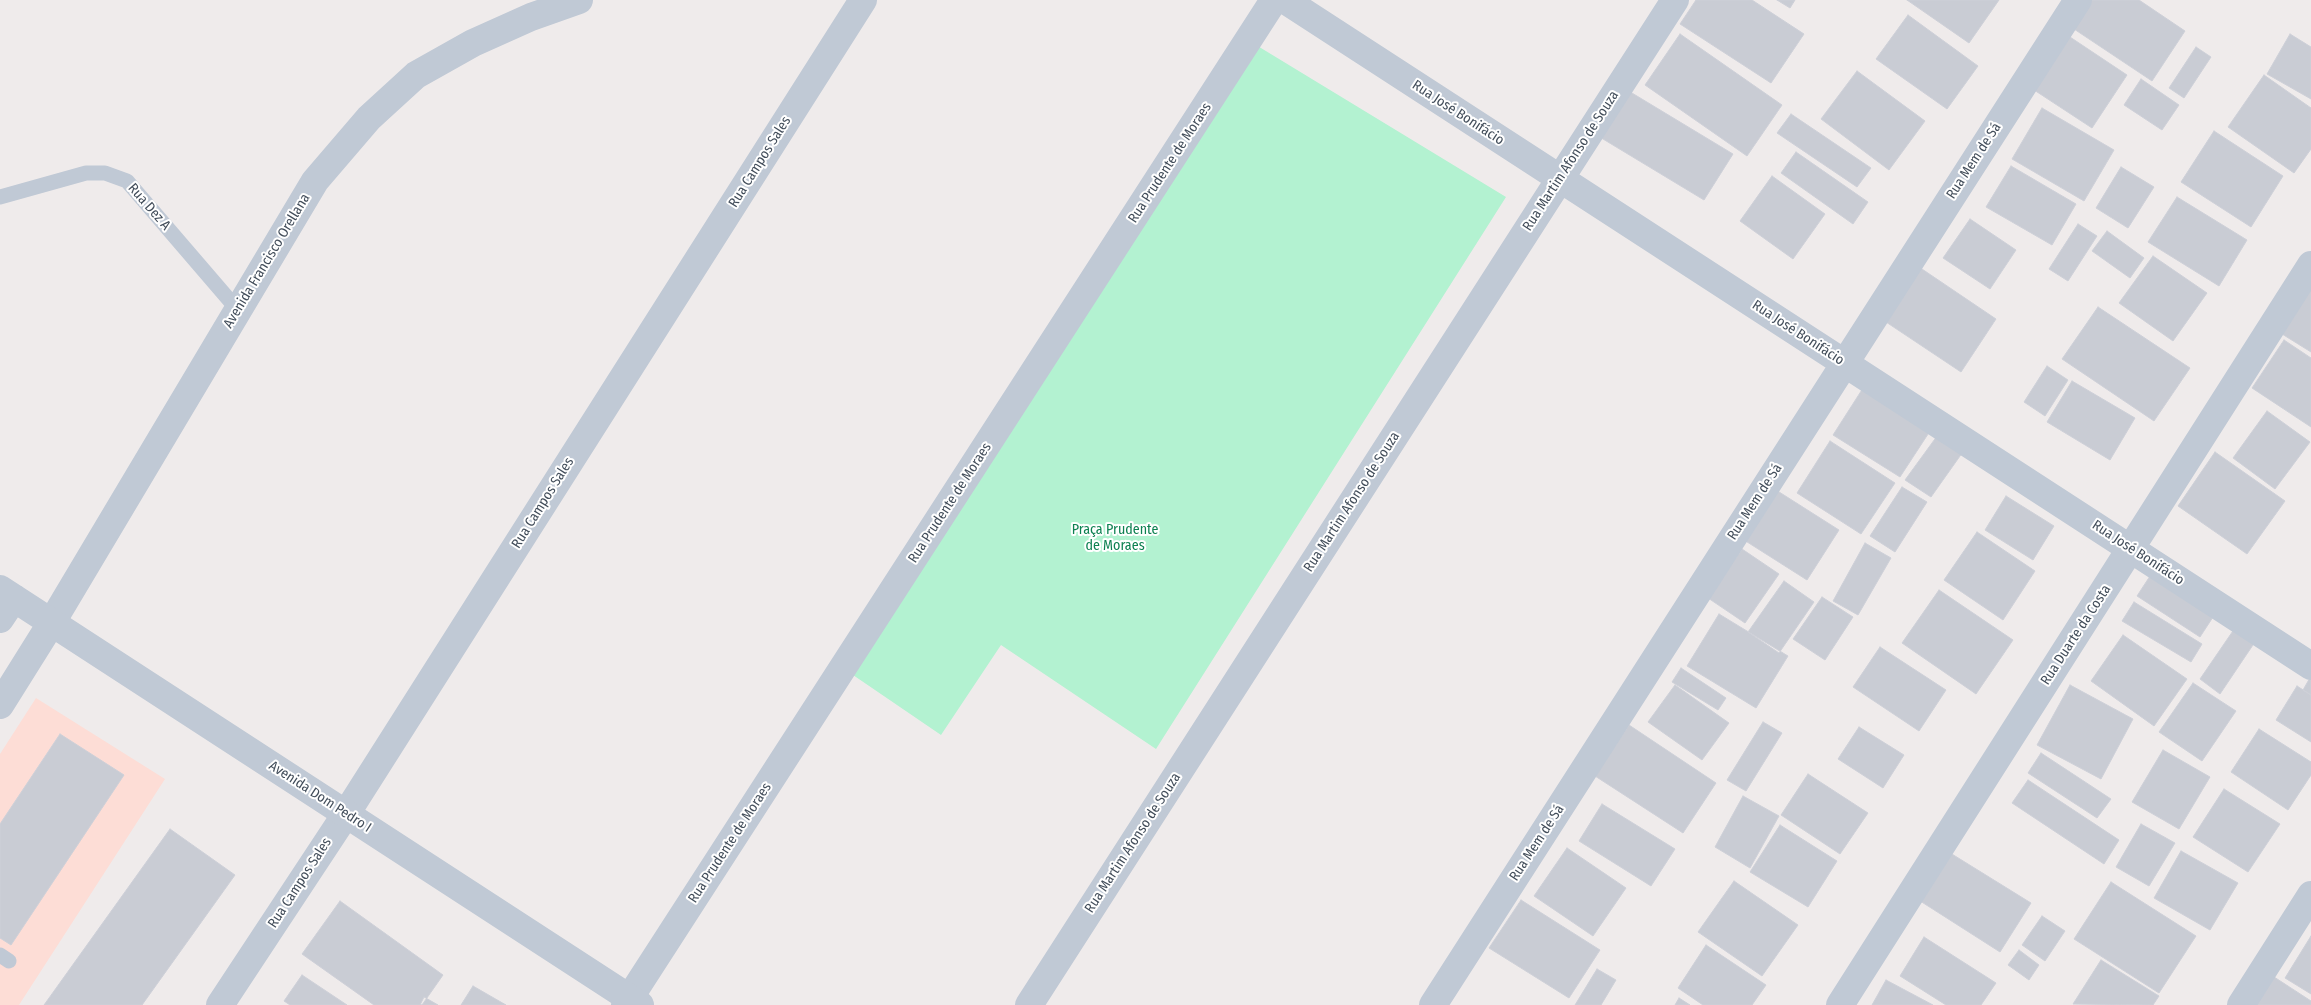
<!DOCTYPE html>
<html>
<head>
<meta charset="utf-8">
<style>
  body { margin:0 }
  canvas { display:block; background:#efebeb }
</style>
</head>
<body>
<canvas width="2311" height="1005"></canvas>
<script>
const ctx = document.querySelector('canvas').getContext('2d');
ctx.lineJoin = 'round';
function paint(path, color) {
  ctx.fillStyle = color;
  ctx.fill(path, 'evenodd');
}
function toPath(rows) {
  const path = new Path2D();
  for (const r of rows) {
    path.moveTo(r[0], r[1]);
    for (let i = 2; i < r.length; i += 2) path.lineTo(r[i], r[i + 1]);
  }
  return path;
}
function trace(path, color, width, dash) {
  ctx.strokeStyle = color;
  ctx.lineWidth = width;
  ctx.lineCap = dash ? 'butt' : 'round';
  ctx.setLineDash(dash || []);
  ctx.stroke(path);
}
function drawText(font, color, halo, rows, align = 'center') {
  ctx.font = font + ' "Fira Sans Condensed",sans-serif';
  ctx.lineWidth = 4;
  ctx.setLineDash([]);
  ctx.textBaseline = 'middle';
  ctx.strokeStyle = halo;
  ctx.fillStyle = color;
  for (const [text, x, y, turn = 0] of rows) {
    ctx.save();
    ctx.translate(x, y);
    ctx.rotate((+turn || 0) * Math.PI / 180);
    ctx.textAlign = isNaN(turn) ? turn : align;
    if (halo) ctx.strokeText(text, 0, 0);
    ctx.fillText(text, 0, 0);
    ctx.restore();
  }
}
paint(toPath([
  [36,698,165,779,19,1005,0,1005,0,754]
]), '#fdddd6');
paint(toPath([
  [1256,45,1506,197,1156,749,1001,645,941,735,853,675]
]), '#b3f2d1');
const building = toPath([
  [1696,0,1752,0,1804,34,1771,83,1680,24,1696,0],
  [1777,0,1795,0,1790,8,1777,0],
  [1907,0,1999,0,1969,43,1907,0],
  [2089,0,2139,0,2185,31,2152,81,2071,27,2089,0],
  [1908,15,1978,66,1947,109,1876,59,1908,15],
  [1680,34,1782,105,1747,156,1645,85,1680,34],
  [2290,34,2311,47,2311,99,2267,74,2290,34],
  [2067,35,2127,75,2092,128,2031,88,2067,35],
  [2196,47,2211,57,2184,98,2169,88,2196,47],
  [1857,71,1925,121,1889,170,1821,119,1857,71],
  [2264,75,2311,108,2311,149,2294,173,2228,127,2264,75],
  [2141,79,2179,105,2162,130,2124,105,2141,79],
  [1627,90,1733,154,1704,200,1598,136,1627,90],
  [2042,108,2114,150,2084,201,2012,159,2042,108],
  [1791,114,1871,168,1857,187,1777,133,1791,114],
  [2214,131,2283,176,2251,227,2181,182,2214,131],
  [1796,152,1868,202,1853,224,1781,173,1796,152],
  [2011,166,2076,204,2052,245,1986,207,2011,166],
  [2121,167,2154,187,2128,228,2096,208,2121,167],
  [1772,176,1825,214,1793,259,1740,221,1772,176],
  [2177,197,2247,240,2219,286,2148,242,2177,197],
  [1970,219,2016,250,1990,289,1943,258,1970,219],
  [2078,224,2097,236,2068,281,2049,269,2078,224],
  [2107,231,2144,258,2130,278,2092,251,2107,231],
  [2153,256,2207,293,2173,341,2119,303,2153,256],
  [1919,267,1996,319,1961,372,1883,320,1919,267],
  [2311,289,2311,352,2282,334,2311,289],
  [2098,307,2190,368,2154,421,2062,359,2098,307],
  [2284,340,2311,358,2311,427,2252,388,2284,340],
  [2047,366,2068,380,2045,416,2024,402,2047,366],
  [2072,381,2135,418,2110,460,2047,422,2072,381],
  [1865,385,1932,428,1900,477,1833,435,1865,385],
  [2267,411,2310,442,2275,489,2233,458,2267,411],
  [1940,432,1965,449,1931,497,1905,480,1940,432],
  [1830,441,1895,483,1861,534,1797,493,1830,441],
  [2215,452,2285,501,2247,554,2178,506,2215,452],
  [1902,487,1927,502,1895,552,1870,536,1902,487],
  [1776,490,1839,530,1807,580,1744,540,1776,490],
  [2006,496,2054,526,2033,560,1985,530,2006,496],
  [1977,532,2035,571,2003,620,1944,580,1977,532],
  [1865,543,1891,558,1858,615,1833,601,1865,543],
  [1742,549,1779,574,1745,623,1708,598,1742,549],
  [2152,573,2215,614,2200,637,2137,596,2152,573],
  [1784,581,1814,602,1779,653,1748,632,1784,581],
  [1939,590,2013,640,1976,694,1902,643,1939,590],
  [1822,597,1853,617,1825,660,1793,639,1822,597],
  [2134,602,2202,644,2191,662,2122,621,2134,602],
  [1719,614,1788,656,1756,708,1687,666,1719,614],
  [2237,625,2257,639,2220,694,2200,679,2237,625],
  [2123,635,2187,679,2154,726,2091,681,2123,635],
  [1880,647,1946,690,1919,731,1853,687,1880,647],
  [1681,668,1726,698,1718,710,1672,682,1681,668],
  [2311,676,2311,695,2303,690,2311,676],
  [2193,683,2236,711,2202,761,2159,732,2193,683],
  [1675,685,1729,723,1702,760,1648,722,1675,685],
  [2070,685,2133,719,2101,779,2037,745,2070,685],
  [2297,686,2311,695,2311,742,2276,720,2297,686],
  [1763,722,1782,733,1746,791,1727,780,1763,722],
  [1629,725,1716,783,1683,833,1595,776,1629,725],
  [1859,727,1904,755,1883,788,1838,759,1859,727],
  [2259,729,2311,762,2311,775,2288,810,2231,772,2259,729],
  [60,734,124,775,11,945,0,938,0,824,60,734],
  [2163,750,2210,777,2179,829,2132,802,2163,750],
  [2041,753,2111,799,2097,818,2028,773,2041,753],
  [1808,774,1868,813,1840,854,1781,815,1808,774],
  [2028,780,2119,840,2104,864,2012,803,2028,780],
  [2224,789,2280,824,2248,872,2193,837,2224,789],
  [1743,796,1779,816,1750,868,1715,847,1743,796],
  [1602,804,1675,849,1651,886,1579,841,1602,804],
  [2141,824,2175,843,2149,886,2116,867,2141,824],
  [1780,825,1837,861,1808,907,1750,872,1780,825],
  [170,829,235,875,142,1005,44,1005,170,829],
  [1567,848,1626,888,1593,936,1534,896,1567,848],
  [1947,851,2031,903,2000,952,1917,899,1947,851],
  [2181,851,2238,883,2210,930,2154,898,2181,851],
  [1734,881,1798,925,1762,976,1698,932,1734,881],
  [2111,882,2196,936,2159,993,2074,939,2111,882],
  [1521,900,1600,950,1569,998,1489,948,1521,900],
  [340,901,443,975,422,1005,374,1005,302,954,340,901],
  [2042,916,2065,931,2045,961,2022,945,2042,916],
  [2311,936,2311,994,2285,978,2311,936],
  [1924,937,1996,983,1981,1005,1946,1005,1900,976,1924,937],
  [1706,945,1766,985,1752,1005,1703,1005,1678,988,1706,945],
  [2019,950,2039,965,2029,980,2008,965,2019,950],
  [2101,960,2159,996,2153,1005,2073,1004,2101,960],
  [1597,969,1616,980,1601,1005,1575,1005,1597,969],
  [2268,973,2311,1001,2311,1005,2247,1005,2268,973],
  [302,975,347,1005,290,1005,284,1001,302,975],
  [1886,980,1933,1005,1872,1005,1886,980],
  [473,986,506,1005,461,1005,473,986],
  [424,997,438,1005,420,1005,424,997],
  [1679,998,1690,1005,1675,1005,1679,998]
]);
paint(building, '#c9ccd4');
trace(building, '#ced0d8', 1);
trace(toPath([
  [0,197,86,173,105,173,127,181,237,309],
  [0,955,9,961]
]), '#c0c9d5', 15);
trace(toPath([
  [1285,0,2311,666],
  [52,622,315,181,369,118,416,75,473,43,531,17,579,0],
  [220,1005,346,814,863,0],
  [625,1005,1274,0],
  [1029,1005,1675,0],
  [1433,1005,2078,0],
  [1840,1005,2311,265],
  [2241,1005,2311,895]
]), '#c0c9d5', 28);
trace(toPath([
  [0,589,640,1005],
  [0,619,14,598],
  [0,705,52,622]
]), '#c0c9d5', 28);
drawText('14px', '#424d5a', '#fff', [
  ["Rua José Bonifácio",1458,113,33],
  ["Rua Martim Afonso de Souza",1571,161,-57],
  ["Rua Mem de Sá",1974,161,-57],
  ["Rua Campos Sales",760,162,-58],
  ["Rua Prudente de Moraes",1170,163,-57],
  ["Rua Dez A",149,207,49],
  ["Avenida Francisco Orellana",267,261,-59],
  ["Rua José Bonifácio",1798,333,33],
  ["Rua Martim Afonso de Souza",1352,502,-57],
  ["Rua Mem de Sá",1755,502,-57],
  ["Rua Campos Sales",543,503,-58],
  ["Rua Prudente de Moraes",950,503,-57],
  ["Rua José Bonifácio",2138,553,33],
  ["Rua Duarte da Costa",2076,635,-57],
  ["Avenida Dom Pedro I",320,797,33],
  ["Rua Prudente de Moraes",730,843,-57],
  ["Rua Martim Afonso de Souza",1133,843,-57],
  ["Rua Mem de Sá",1537,843,-57],
  ["Rua Campos Sales",300,883,-57]
]);
drawText('14px', '#0d8151', '#fff', [
  ["Praça Prudente",1115,530],
  ["de Moraes",1115,546]
]);
</script>
</body>
</html>
